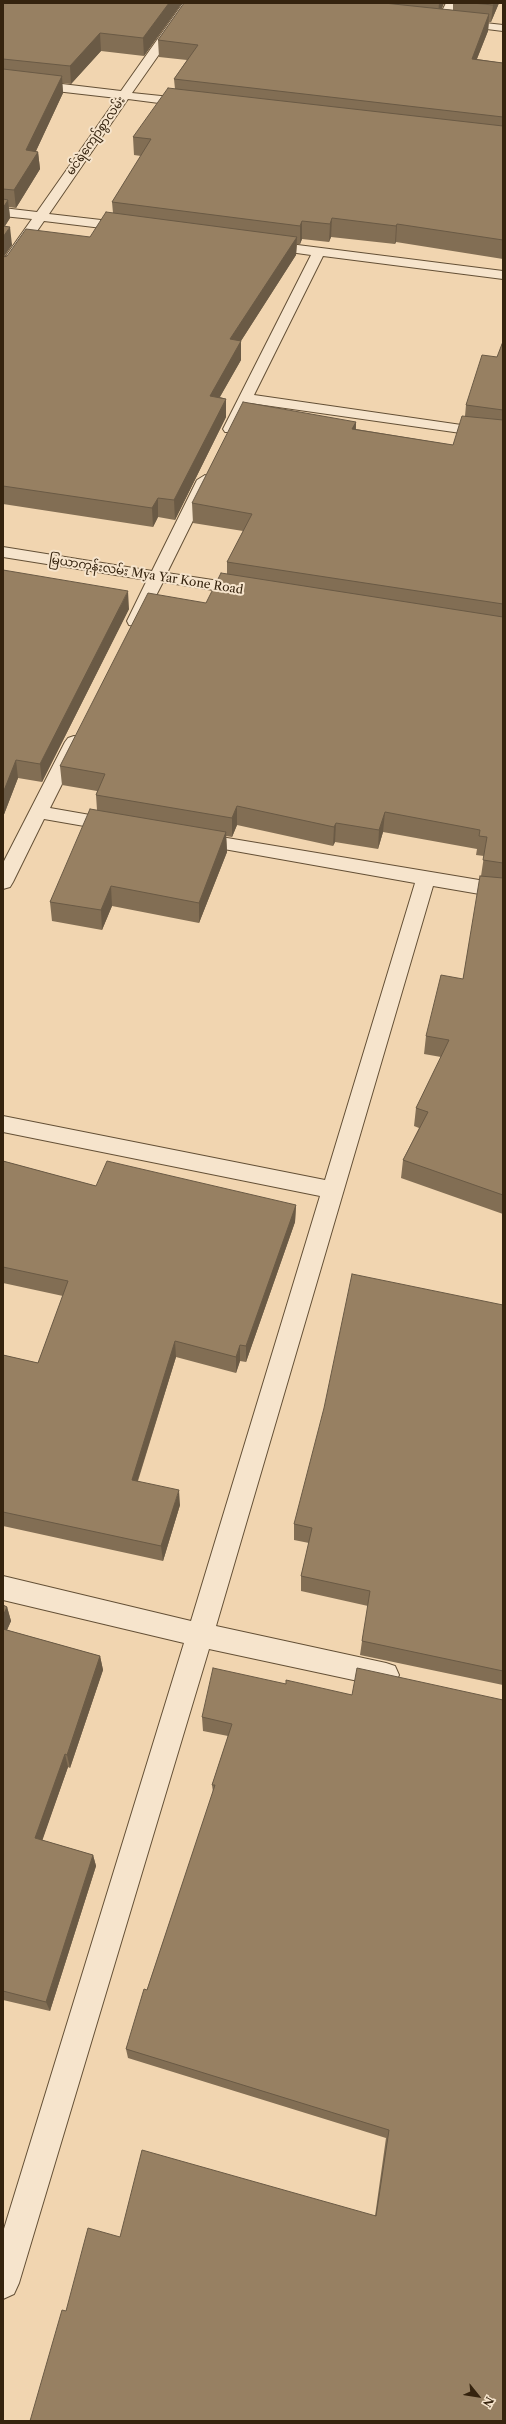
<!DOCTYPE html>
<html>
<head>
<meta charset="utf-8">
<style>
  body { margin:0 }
  #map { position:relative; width:506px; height:2424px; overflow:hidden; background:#f1d5b0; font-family:"Libre Caslon Text",serif }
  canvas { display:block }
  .frame { position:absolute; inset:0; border:4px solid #35230e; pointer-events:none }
  .north { position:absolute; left:458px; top:2376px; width:40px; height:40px; -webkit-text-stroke:3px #f6e4cc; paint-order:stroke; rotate:120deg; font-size:11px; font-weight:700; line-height:16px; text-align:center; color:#35230e }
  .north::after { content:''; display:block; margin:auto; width:14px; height:18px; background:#35230e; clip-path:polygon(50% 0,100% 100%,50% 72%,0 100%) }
</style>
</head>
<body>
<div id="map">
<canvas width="506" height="2424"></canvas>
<div class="frame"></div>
<div class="north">N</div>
</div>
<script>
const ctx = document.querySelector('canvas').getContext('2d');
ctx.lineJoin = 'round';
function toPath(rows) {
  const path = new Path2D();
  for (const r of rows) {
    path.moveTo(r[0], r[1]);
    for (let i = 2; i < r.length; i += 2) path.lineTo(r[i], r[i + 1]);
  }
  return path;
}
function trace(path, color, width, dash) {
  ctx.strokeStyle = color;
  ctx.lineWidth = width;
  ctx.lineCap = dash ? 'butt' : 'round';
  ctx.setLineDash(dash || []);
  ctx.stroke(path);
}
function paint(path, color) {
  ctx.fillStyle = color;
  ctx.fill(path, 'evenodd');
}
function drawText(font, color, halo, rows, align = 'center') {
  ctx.font = font + ' "Libre Caslon Text","Noto Sans Myanmar",serif';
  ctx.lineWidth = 4;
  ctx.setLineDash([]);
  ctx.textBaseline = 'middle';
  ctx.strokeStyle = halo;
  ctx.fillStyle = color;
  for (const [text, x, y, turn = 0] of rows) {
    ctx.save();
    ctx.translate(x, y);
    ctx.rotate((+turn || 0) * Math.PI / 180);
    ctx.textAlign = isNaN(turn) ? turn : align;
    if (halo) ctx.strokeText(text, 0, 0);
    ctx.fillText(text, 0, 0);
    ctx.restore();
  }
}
const minor = toPath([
  [183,3,195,3,132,93,190,99,196,103,190,107,128,99,49,214,127,223,134,227,127,231,44,221,8,273,3,274,3,260,32,219,3,216,3,208,37,212,117,98,3,85,3,77,121,91,183,3],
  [446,3,458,3,447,23,439,23,437,21,446,3],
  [458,20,503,25,503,31,454,25,454,21,458,20],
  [266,241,503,271,503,279,323,256,254,395,503,431,503,439,250,403,235,432,225,432,223,429,311,255,261,248,259,245,266,241],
  [205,475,213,480,167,573,245,585,251,587,253,590,251,593,245,595,163,582,143,621,141,625,135,626,129,625,127,621,147,580,3,557,3,547,152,571,197,480,205,475],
  [74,736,80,738,83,742,50,808,113,819,120,821,122,825,120,829,113,831,44,819,13,882,10,887,3,889,3,863,65,742,68,738,74,736],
  [197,833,503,884,503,898,433,886,216,1626,386,1663,395,1666,399,1675,395,1684,386,1687,209,1649,19,2283,14,2294,3,2299,3,2232,184,1643,3,1600,3,1576,191,1621,320,1196,3,1132,3,1116,325,1180,415,883,190,843,188,839,190,835,197,833]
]);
trace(minor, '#645036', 2);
paint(minor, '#f6e4cc');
paint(toPath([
  [3,3,182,3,144,56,101,51,71,84,62,83,63,93,36,151,38,152,40,169,16,208,9,207,10,218,5,226,12,245,4,256,90,237,113,213,112,202,141,156,134,155,133,137,175,89,174,79,187,60,159,57,158,40,184,3,444,3,442,9,453,10,453,3,499,3,491,22,489,22,488,31,477,59,503,63,503,259,396,242,395,244,331,237,329,242,302,239,300,244,297,244,296,255,241,341,241,360,220,397,226,399,226,417,175,520,158,517,153,527,3,504],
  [503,344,503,1214,401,1178,403,1160,419,1128,414,1126,416,1108,441,1057,424,1054,426,1036,463,979,481,876,484,856,476,855,477,849,383,832,378,849,335,842,333,846,237,825,232,837,226,836,227,852,199,923,112,906,102,930,52,921,50,902,97,810,96,795,97,791,62,785,60,766,206,603,227,574,227,562,243,531,193,523,192,503,356,422,356,429,453,445,465,416,466,405,497,357],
  [3,570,129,609,42,782,18,778,3,817],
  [3,1161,96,1186,296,1205,295,1222,246,1362,240,1361,236,1373,176,1357,138,1481,180,1505,163,1561,3,1526,3,1355,38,1363,63,1296,3,1283],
  [503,1305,503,1685,360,1655,362,1641,368,1606,301,1591,301,1576,309,1543,294,1540,294,1524],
  [3,1605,7,1607,11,1621,7,1630,100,1656,103,1670,70,1768,68,1767,42,1840,93,1855,96,1866,50,2011,3,2000],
  [286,1684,352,1695,503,2421,66,2311,120,2237,375,2216,386,2138,128,2058,126,2049,147,1990,213,1792,212,1785,228,1736,203,1731,202,1717]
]), '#826e54');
paint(toPath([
  [169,3,182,3,144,56,143,38],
  [439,3,444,3,438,16],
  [494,3,499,3,491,22,493,5],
  [489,14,488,31,470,76,472,59],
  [100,33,101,51,71,84,70,66],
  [62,76,63,93,28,168,38,152,40,169,16,208,14,190,26,150],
  [8,200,10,218,3,229,3,208],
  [332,218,331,237,329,242,330,224],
  [302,221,302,239,300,244,300,226],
  [397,224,396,242,395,244,396,226],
  [10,227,12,245,3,258,3,237],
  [297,237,296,255,230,358,230,339],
  [241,341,241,360,210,414,210,396],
  [226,399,226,417,175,520,174,500],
  [356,422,355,441,352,429],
  [158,498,158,517,153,527,152,508],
  [128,591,129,609,42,782,40,764],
  [16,760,18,778,3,817,3,793],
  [237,806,237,825,232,837,232,818],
  [385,812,383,832,378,849,379,830],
  [336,823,335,842,333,846,334,827],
  [226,832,227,852,199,923,199,903],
  [111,886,112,906,102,930,101,910],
  [296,1205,295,1222,246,1362,246,1346],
  [175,1341,176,1357,133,1495,132,1480],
  [240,1345,240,1361,236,1373,236,1357],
  [179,1490,180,1505,163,1561,161,1546],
  [7,1607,11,1621,3,1639,3,1616],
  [100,1656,103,1670,70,1768,67,1755],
  [65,1754,68,1767,39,1850,35,1838],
  [93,1855,96,1866,50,2011,46,2002]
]), '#6a5a45');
const building = toPath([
  [3,3,169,3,143,38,100,33,70,66,3,59,3,3],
  [184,3,384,3,489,14,472,59,503,63,503,117,174,79,198,45,158,40,184,3],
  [472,3,494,3,493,5,472,3],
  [3,69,62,76,26,150,38,152,14,190,3,189,3,69],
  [168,88,503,126,503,240,397,224,396,226,332,218,330,224,302,221,300,226,112,202,151,139,133,137,168,88],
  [3,199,8,200,3,208,3,199],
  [106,212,297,237,230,339,241,341,210,396,226,399,174,500,158,498,152,508,3,486,3,257,7,256,26,229,90,237,106,212],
  [3,226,10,227,3,237,3,226],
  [502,344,503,344,503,410,466,405,482,355,497,357,502,344],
  [243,402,356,422,352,429,453,445,462,416,503,420,503,604,227,562,252,514,192,503,243,402],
  [3,570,128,591,40,764,16,760,3,793,3,570],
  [221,573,503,617,503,863,483,860,487,837,479,836,480,830,385,812,379,830,336,823,334,827,237,806,232,818,96,795,105,774,60,766,148,593,206,603,221,573],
  [90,809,226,832,199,903,111,886,101,910,50,902,90,809],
  [480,876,503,878,503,1195,403,1160,428,1112,416,1108,449,1040,426,1036,441,975,463,979,480,876],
  [3,1161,96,1186,107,1161,296,1205,246,1346,240,1345,236,1357,175,1341,132,1480,179,1490,161,1546,3,1512,3,1355,38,1363,68,1281,3,1267,3,1161],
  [352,1274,503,1305,503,1671,362,1641,370,1591,301,1576,312,1528,294,1524,324,1408,352,1274],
  [3,1605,7,1607,3,1616,3,1605],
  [3,1629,100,1656,67,1755,65,1754,35,1838,93,1855,46,2002,3,1991,3,1629],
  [213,1668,286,1684,286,1680,352,1695,357,1668,503,1700,503,2421,30,2421,62,2310,66,2311,88,2228,120,2237,142,2150,376,2216,389,2130,126,2049,144,1989,147,1990,215,1785,212,1785,232,1724,202,1717,213,1668]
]);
paint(building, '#978062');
trace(building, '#6a5a45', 1);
drawText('12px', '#35230e', '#f6e4cc', [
  ["မင်ရဲကျော်စွာလမ်း",96,136,-55],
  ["မြယာကုန်းလမ်း Mya Yar Kone Road",146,575,9]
]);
</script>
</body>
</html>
